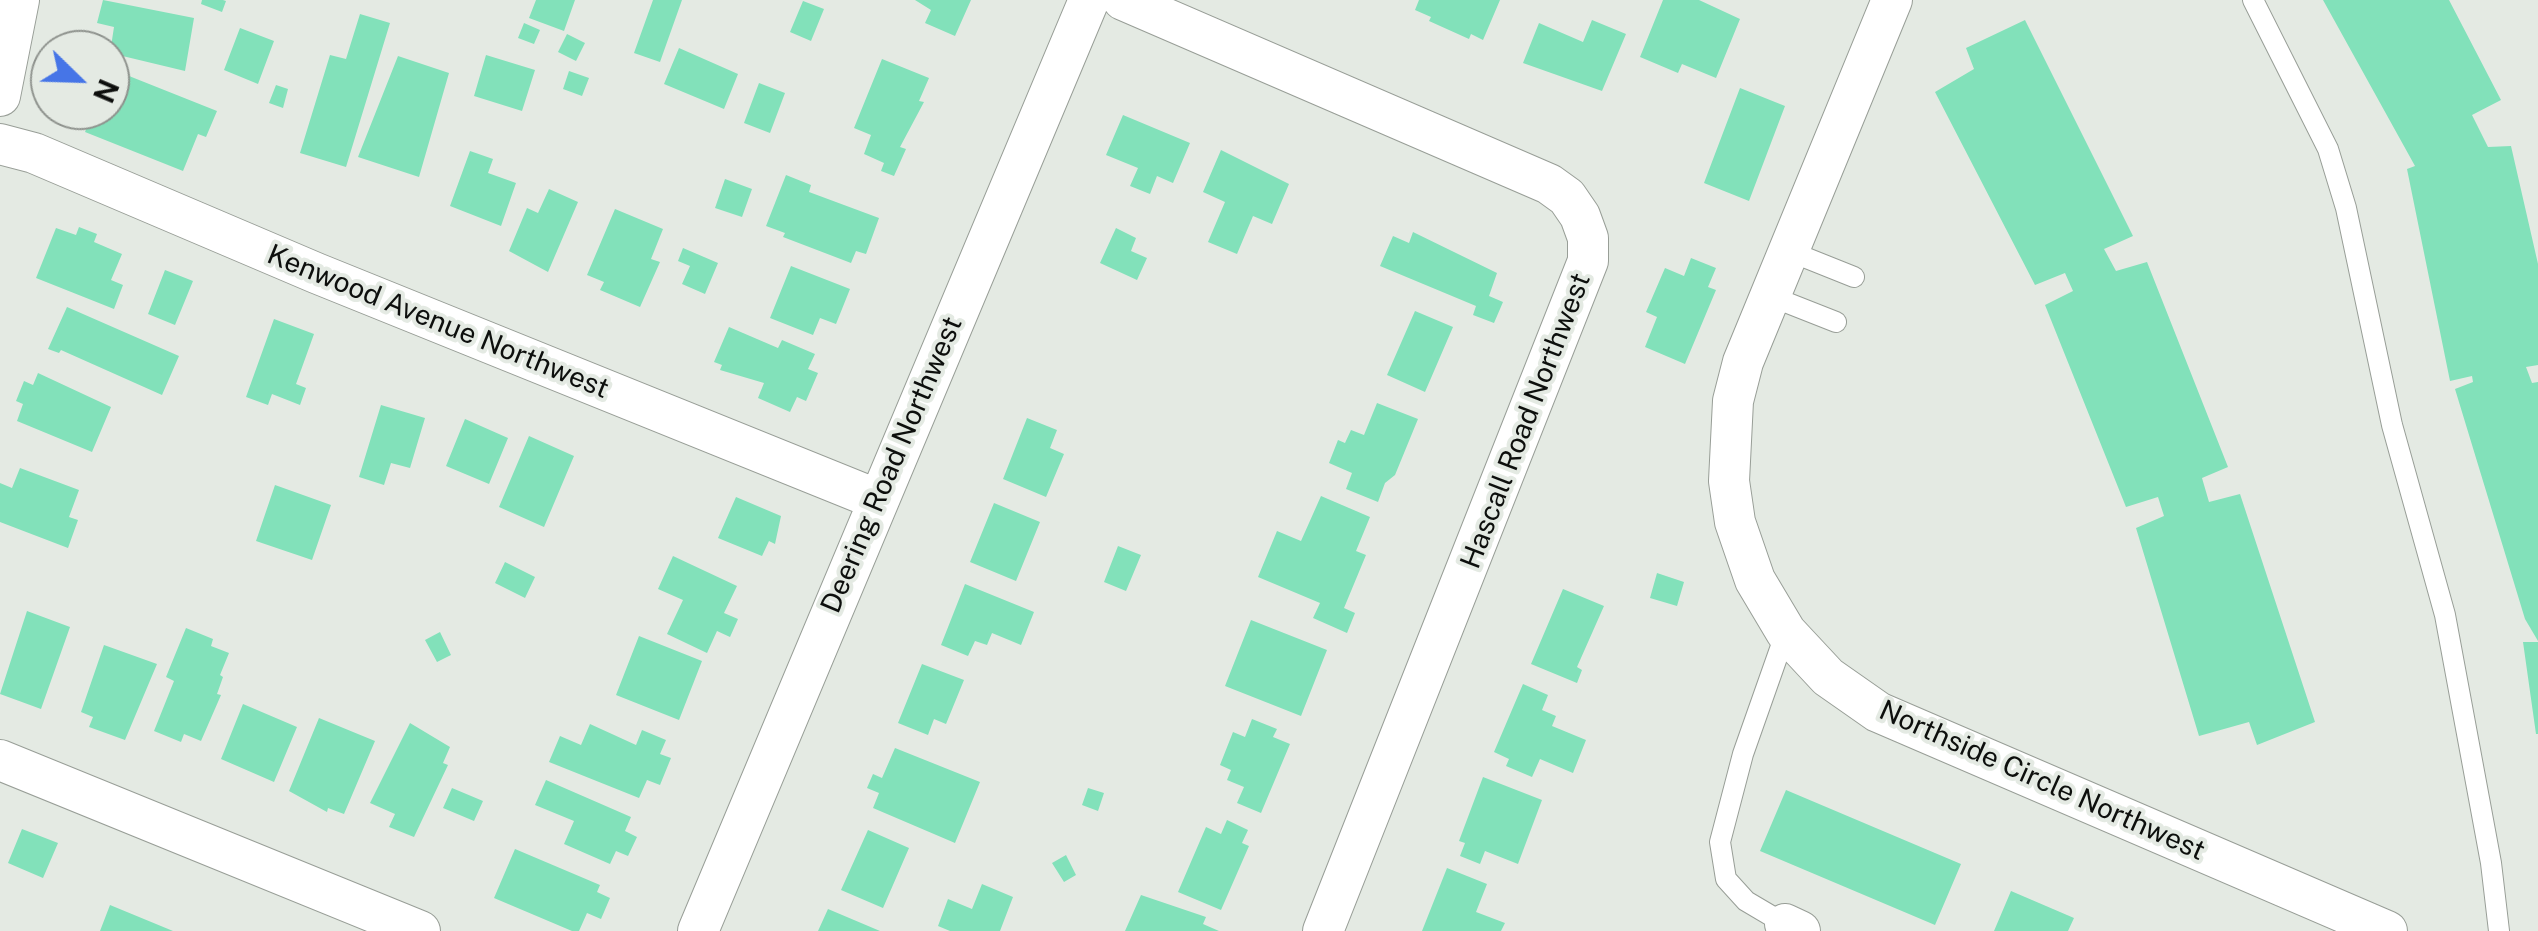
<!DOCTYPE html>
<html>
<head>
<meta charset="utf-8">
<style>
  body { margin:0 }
  #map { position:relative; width:2538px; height:931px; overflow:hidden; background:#e4eae3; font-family:"Public Sans",sans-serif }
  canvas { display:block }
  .north { position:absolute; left:30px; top:30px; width:100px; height:100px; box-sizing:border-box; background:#e4eae3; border:2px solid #8e928d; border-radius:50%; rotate:113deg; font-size:28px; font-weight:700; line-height:40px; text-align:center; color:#0d0f0d }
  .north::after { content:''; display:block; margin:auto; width:35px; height:45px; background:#4675e7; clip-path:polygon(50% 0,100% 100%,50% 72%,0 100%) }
</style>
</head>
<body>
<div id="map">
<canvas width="2538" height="931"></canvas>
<div class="north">N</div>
</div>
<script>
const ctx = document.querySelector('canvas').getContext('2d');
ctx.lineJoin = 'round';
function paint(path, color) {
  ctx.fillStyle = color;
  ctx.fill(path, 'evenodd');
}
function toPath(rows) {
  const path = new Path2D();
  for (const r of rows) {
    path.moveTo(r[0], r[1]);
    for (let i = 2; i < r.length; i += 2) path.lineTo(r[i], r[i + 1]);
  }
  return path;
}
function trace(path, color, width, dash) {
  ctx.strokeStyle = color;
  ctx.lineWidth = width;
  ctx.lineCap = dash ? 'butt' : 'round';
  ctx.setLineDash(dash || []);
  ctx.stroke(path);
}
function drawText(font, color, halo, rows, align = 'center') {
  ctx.font = font + ' "Public Sans",sans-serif';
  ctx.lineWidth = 8;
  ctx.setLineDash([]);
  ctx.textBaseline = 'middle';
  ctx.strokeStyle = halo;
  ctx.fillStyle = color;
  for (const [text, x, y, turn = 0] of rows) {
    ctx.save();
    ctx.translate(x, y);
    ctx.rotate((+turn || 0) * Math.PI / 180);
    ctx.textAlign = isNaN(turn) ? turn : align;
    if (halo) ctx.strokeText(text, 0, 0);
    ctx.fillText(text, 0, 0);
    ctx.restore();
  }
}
paint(toPath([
  [103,0,194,18,185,71,110,53,114,27,97,23],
  [202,0,223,0,226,1,222,12,201,4],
  [536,0,575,0,564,31,529,18],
  [653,0,682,0,660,62,634,53],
  [915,0,971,0,955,36,925,23,931,10],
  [1419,0,1500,0,1483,40,1471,34,1469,39,1429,21,1431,17,1415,10],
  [1663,0,1699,0,1740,19,1716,78,1682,64,1678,73,1640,57],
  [2323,0,2449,0,2501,100,2472,115,2488,147,2511,146,2538,264,2538,365,2526,367,2532,383,2538,382,2538,641,2525,619,2455,389,2473,382,2472,376,2450,381,2407,169,2415,166],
  [803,1,824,9,811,41,790,32],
  [360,14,390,23,346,167,300,153,330,55,346,59],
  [1592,20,1626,34,1602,91,1523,63,1539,23,1583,42],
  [2025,20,2133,236,2104,249,2116,271,2147,262,2228,467,2202,478,2209,502,2240,494,2315,722,2257,745,2249,722,2199,736,2136,528,2164,516,2158,497,2126,507,2045,305,2073,291,2065,273,2035,285,1935,92,1974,69,1966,48],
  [524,23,540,30,534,44,518,38],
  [240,28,274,41,258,84,224,70],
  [567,34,585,43,576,61,558,52],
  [679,48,738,74,724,109,664,84],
  [486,55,535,70,522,111,474,96],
  [398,56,449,73,419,177,358,157],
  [882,59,929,78,919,101,924,102,900,147,906,149,894,176,881,171,884,163,864,154,871,135,854,128],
  [569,71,589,78,582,96,563,89],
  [124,74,217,111,206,137,198,134,183,171,85,132,94,110,110,110,110,89,118,88],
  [759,83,785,93,770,133,744,123],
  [276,85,288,89,283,108,269,103],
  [1740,88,1785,106,1749,201,1704,183],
  [1123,115,1190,143,1173,183,1157,176,1150,194,1130,186,1138,168,1106,155],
  [1221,150,1289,184,1272,224,1253,216,1237,254,1208,242,1225,202,1203,192],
  [470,151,493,159,488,173,516,183,501,226,450,206],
  [786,175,811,185,809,192,879,218,866,254,856,251,851,263,783,237,785,233,766,226],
  [725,179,752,189,742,217,715,208],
  [549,189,578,202,548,272,509,251,527,208,538,213],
  [615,209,663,229,651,259,660,262,640,307,600,290,604,282,587,275],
  [79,227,97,234,94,242,122,254,111,280,123,285,114,309,36,278,56,228,76,235],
  [1116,228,1136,238,1131,251,1147,258,1137,280,1100,263],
  [1413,232,1497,273,1489,296,1503,302,1494,323,1473,315,1476,306,1380,266,1393,236,1409,243],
  [683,248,718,263,705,294,682,284,690,266,678,261],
  [1691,258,1716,268,1708,287,1716,290,1685,364,1645,347,1657,317,1646,312,1665,268,1684,276],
  [791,266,850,289,836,324,820,318,813,335,770,318],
  [165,270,193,281,175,325,148,314],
  [67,307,179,356,162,395,61,350,59,353,48,349],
  [1415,311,1453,327,1425,392,1387,375],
  [274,319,314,334,296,384,306,388,300,405,272,394,268,405,246,397],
  [729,327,778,348,782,340,815,354,808,369,818,373,806,401,797,397,790,412,758,398,764,383,720,370,722,365,714,362],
  [38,373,111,407,92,452,17,421,23,404,16,401,24,381,33,385],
  [1377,403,1418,419,1395,475,1385,483,1378,502,1346,489,1352,473,1329,463,1338,440,1345,443,1351,430,1364,435],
  [381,405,425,418,410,468,391,463,384,485,359,477],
  [1027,418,1057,430,1050,448,1064,454,1046,497,1003,479],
  [465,419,508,438,489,484,446,466],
  [529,436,574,456,544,527,499,507],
  [20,468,79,490,69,517,78,520,68,548,0,522,0,483,12,488],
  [275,485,331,505,312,560,256,541],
  [1321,496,1370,517,1356,551,1366,555,1344,608,1355,613,1347,633,1313,618,1320,603,1258,577,1277,531,1301,541],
  [736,497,781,516,775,544,769,541,762,556,718,538],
  [994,503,1040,522,1016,581,970,562],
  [1118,546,1141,555,1126,591,1104,582],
  [673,556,737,586,724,613,738,619,730,637,717,631,707,653,667,634,683,600,658,589],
  [505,562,535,577,525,598,495,583],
  [1657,573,1684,582,1677,606,1650,598],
  [965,584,1034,612,1021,645,992,633,987,645,975,641,968,656,941,645],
  [1563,589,1604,606,1577,667,1582,670,1577,683,1531,664],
  [27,611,70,627,41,709,0,694],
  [1251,620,1327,650,1301,716,1225,686],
  [186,628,213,639,211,646,229,653,220,675,223,677,217,694,221,695,201,741,184,734,181,742,154,731,174,681,166,677],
  [440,632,451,655,437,662,425,640],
  [639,636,702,661,679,720,616,695],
  [2523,642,2538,642,2538,734,2536,734],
  [104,645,157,664,125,740,89,727,93,717,81,712],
  [922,664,964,680,946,724,934,719,928,735,898,723],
  [1523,684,1548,695,1542,710,1556,716,1552,726,1586,740,1573,773,1540,759,1532,777,1506,766,1509,759,1494,752],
  [243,704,297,727,274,782,221,759],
  [319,718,375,741,344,814,328,808,327,812,289,791],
  [1252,719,1277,729,1273,737,1290,744,1261,813,1237,803,1244,787,1227,780,1231,770,1220,765,1233,732,1245,737],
  [410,723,450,747,443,763,448,765,414,837,389,827,395,814,370,803],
  [590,724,636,745,642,730,666,740,660,754,671,758,660,785,647,780,639,798,549,762,560,736,581,745],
  [895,748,980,782,955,843,873,808,879,793,867,788,873,774,882,778],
  [1483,777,1542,800,1518,864,1485,851,1480,864,1460,856,1465,843,1459,841],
  [546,780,631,817,625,831,637,837,628,856,616,851,610,864,564,844,574,821,535,805],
  [452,788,483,801,474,821,443,808],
  [1088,788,1104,793,1098,811,1082,805],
  [1786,790,1961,864,1935,925,1760,851],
  [1227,820,1248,830,1242,843,1249,846,1221,910,1178,892,1206,827,1221,834],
  [22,829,58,843,43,878,8,863],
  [868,830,909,848,883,908,841,890],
  [515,849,600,885,597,892,610,898,601,919,587,913,579,931,572,931,494,898],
  [1066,855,1076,875,1064,882,1052,863],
  [1447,868,1487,884,1476,912,1505,923,1501,931,1422,931],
  [982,884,1013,897,1000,931,950,931,938,926,948,899,972,909],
  [2011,891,2074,918,2068,931,1994,931],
  [1141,895,1206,917,1203,924,1219,931,1125,931],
  [110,905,173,931,100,931],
  [828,909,880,931,818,931]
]), '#82e1ba');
const service = toPath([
  [2253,0,2328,149,2346,208,2392,425,2445,615,2491,863,2499,931],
  [1789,251,1854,277],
  [1770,296,1836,322],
  [1785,924,1746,901,1726,879,1720,842,1743,754,1786,632]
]);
const minor = toPath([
  [1123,0,1549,184,1567,197,1580,216,1588,238,1588,261,1323,931],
  [1892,0,1743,362,1733,401,1729,481,1735,522,1755,580,1786,632,1828,677,1878,712,2387,931],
  [0,96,19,0],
  [0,144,34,153,316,273,876,499],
  [0,760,420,931],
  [1785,924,1800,931],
  [698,931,1089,0]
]);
trace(service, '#989e97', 22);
trace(minor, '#989e97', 42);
trace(service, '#fff', 20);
trace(minor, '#fff', 40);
drawText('28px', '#0d0f0d', '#e4eae3', [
  ["Kenwood Avenue Northwest",438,322,22],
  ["Hascall Road Northwest",1526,421,-69],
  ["Deering Road Northwest",892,465,-67],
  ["Northside Circle Northwest",2042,781,24]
]);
</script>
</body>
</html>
